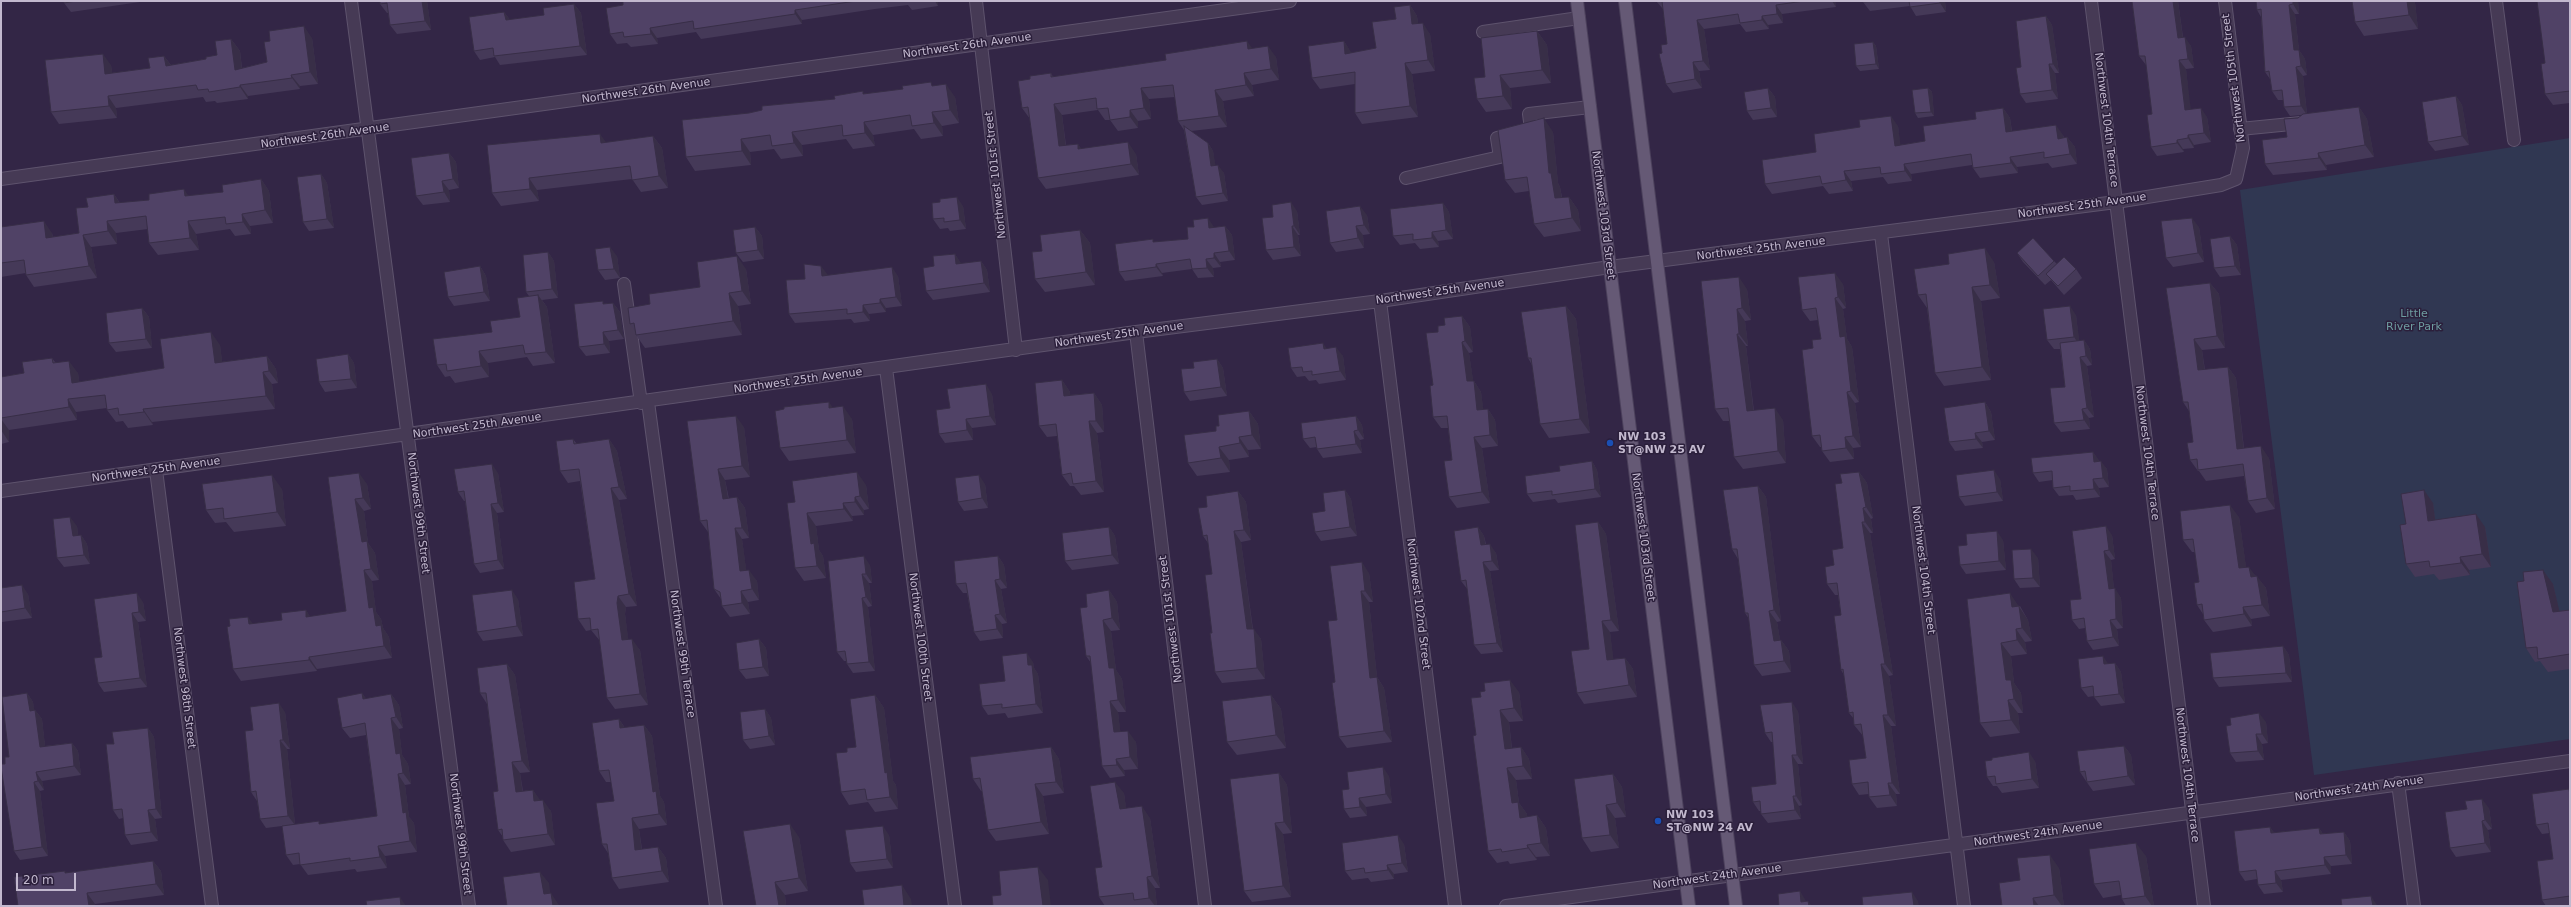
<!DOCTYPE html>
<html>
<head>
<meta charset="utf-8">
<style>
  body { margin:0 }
  #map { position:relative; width:2571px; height:907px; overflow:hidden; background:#332646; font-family:"DejaVu Sans",sans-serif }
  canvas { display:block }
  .frame { position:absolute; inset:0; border:2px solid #c2b8ce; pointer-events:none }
  .scale { position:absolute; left:16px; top:873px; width:60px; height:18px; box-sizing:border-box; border:2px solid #c2b8ce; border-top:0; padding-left:5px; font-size:12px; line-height:14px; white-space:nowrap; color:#c2b8ce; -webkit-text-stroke:3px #2b1f3b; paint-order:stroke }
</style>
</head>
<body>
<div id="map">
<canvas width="2571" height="907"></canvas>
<div class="frame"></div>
<div class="scale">20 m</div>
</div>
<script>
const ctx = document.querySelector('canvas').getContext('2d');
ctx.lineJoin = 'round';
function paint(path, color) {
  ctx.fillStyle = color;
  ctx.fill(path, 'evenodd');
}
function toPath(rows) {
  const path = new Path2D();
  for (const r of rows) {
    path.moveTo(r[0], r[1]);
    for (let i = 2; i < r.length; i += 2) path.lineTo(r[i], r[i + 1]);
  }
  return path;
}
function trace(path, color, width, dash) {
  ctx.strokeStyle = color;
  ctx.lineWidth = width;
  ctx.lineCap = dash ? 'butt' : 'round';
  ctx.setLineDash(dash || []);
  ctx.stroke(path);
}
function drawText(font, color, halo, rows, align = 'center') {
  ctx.font = font + ' "DejaVu Sans",sans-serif';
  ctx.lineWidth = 3;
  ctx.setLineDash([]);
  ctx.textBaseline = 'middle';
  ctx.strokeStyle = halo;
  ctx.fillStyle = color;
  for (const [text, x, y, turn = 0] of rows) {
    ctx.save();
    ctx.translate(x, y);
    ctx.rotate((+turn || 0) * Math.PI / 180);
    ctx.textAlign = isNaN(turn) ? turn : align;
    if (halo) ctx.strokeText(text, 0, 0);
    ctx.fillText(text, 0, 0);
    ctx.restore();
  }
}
paint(toPath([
  [2570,138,2570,739,2314,775,2240,190]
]), '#303752');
const minor = toPath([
  [351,1,469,906],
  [976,1,1016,350],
  [2091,1,2204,906],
  [2496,1,2514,140],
  [1483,32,1579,18],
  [2240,129,2301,123],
  [1406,178,1500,157,1497,138,1531,129,1529,114,1590,107],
  [1,179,1290,1],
  [1881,234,1964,906],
  [624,284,641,403],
  [1380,301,1455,906],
  [1136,332,1205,906],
  [886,368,955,906],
  [648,402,716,906],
  [156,470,212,906],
  [1,491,1136,332,1380,301,1610,267,2116,202,2221,185,2236,179,2243,148,2225,1],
  [2398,783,2414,906],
  [1506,906,2570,761]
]);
const major = toPath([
  [1577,1,1689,906],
  [1625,1,1736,906]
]);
trace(minor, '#5e536d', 14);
trace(major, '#4c415c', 14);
trace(minor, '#463a55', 12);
trace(major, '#655975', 12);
paint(toPath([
  [64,1,147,1,71,12,64,3],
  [427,1,431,30,397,34,390,25,388,13,387,13,380,4],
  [623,1,938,1,938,6,912,10,908,5,875,9,802,20,802,24,701,39,696,32,657,38,658,44,631,47,627,43,617,44,610,34,623,5],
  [1656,1,1835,1,1836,7,1782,14,1783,23,1768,25,1769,29,1746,32,1740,24,1704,29,1710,70,1699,71,1702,88,1673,93,1666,84,1662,53,1667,44,1663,9],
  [1863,1,1945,1,1946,12,1916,16,1910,6,1870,11,1863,2],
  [2132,1,2178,1,2183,37,2191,46,2194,68,2186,69,2190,109,2207,117,2211,142,2194,145,2194,148,2183,149,2184,152,2157,156,2151,147,2152,114,2146,65,2139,56],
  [2298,1,2299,14,2295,14,2299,50,2305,59,2307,75,2303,76,2307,114,2359,107,2367,119,2374,157,2326,165,2327,170,2273,175,2265,164,2287,137,2298,118,2302,115,2290,116,2284,107,2283,100,2278,100,2272,91,2270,79,2265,72,2261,17,2257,10],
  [2352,1,2413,1,2415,3,2418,29,2364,36,2355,22],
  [2570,1,2570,103,2553,105,2545,94,2545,63],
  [574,4,581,13,587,55,500,65,495,57,480,60,474,51,504,12,510,20,544,15],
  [1410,5,1417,16,1418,24,1430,34,1435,71,1412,74,1418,117,1362,124,1355,113,1355,84,1320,89,1312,78,1344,41,1351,53,1376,48,1396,19],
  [2046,16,2052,25,2059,73,2055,73,2058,99,2026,103,2020,94,2021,67],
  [1537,31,1547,45,1551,83,1510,88,1512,109,1486,112,1477,99,1485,77],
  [312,38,318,84,300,86,300,89,248,96,248,99,217,103,215,101,206,102,203,97,116,108,117,118,59,124,51,112,111,65,112,73,150,68,164,56,171,65,206,59,217,55,231,39,240,51,242,68,267,62],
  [1873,42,1876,46,1879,69,1860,71,1856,66],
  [1252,48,1276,57,1279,80,1252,85,1254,96,1223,101,1227,127,1191,131,1208,143,1213,151,1215,166,1224,173,1228,201,1202,205,1196,197,1184,130,1178,121,1175,97,1149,99,1151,119,1138,121,1138,128,1118,131,1110,120,1105,120,1098,110,1062,115,1066,145,1078,144,1081,149,1136,154,1139,175,1046,189,1038,178,1030,119,1022,108,1051,73,1053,77],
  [933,86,955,97,959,123,942,126,943,136,921,139,914,129,873,135,875,146,853,149,846,139,802,145,803,156,781,159,774,149,750,152,751,165,695,171,686,157,749,113,865,94],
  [1768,88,1775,97,1777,117,1753,120,1747,111],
  [1928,88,1932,92,1934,116,1918,118,1915,113],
  [2456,96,2462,105,2469,145,2435,151,2428,142],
  [2003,108,2010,118,2012,131,2063,135,2064,138,2067,137,2075,147,2077,164,2052,168,2048,163,2017,167,2018,173,1980,178,1973,168,1972,165,1911,174,1912,181,1888,184,1883,177,1851,181,1853,191,1829,194,1823,186,1772,194,1765,184,1816,152,1898,126,1900,145,1925,141],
  [1553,132,1558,183,1560,187,1562,197,1569,197,1578,210,1581,231,1544,237,1534,224,1529,191,1515,193,1505,180],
  [653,136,662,148,668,188,641,192,632,179,537,190,539,201,501,206,492,193,606,143],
  [449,153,456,162,459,188,449,190,450,202,423,205,416,196],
  [321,174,327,183,334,228,309,231,303,222],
  [261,179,269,191,273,223,250,226,251,234,235,236,230,229,196,234,199,250,158,255,149,243,148,229,116,233,117,244,91,247,97,278,34,287,26,275,26,273,1,277,1,227,52,233,53,237,79,233,88,207,114,194,120,203,189,196,223,192],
  [1443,203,1449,212,1453,239,1438,241,1439,247,1420,249,1415,243,1400,245,1393,236],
  [963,206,966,229,950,231,948,228,940,229,933,219],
  [1297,211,1300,235,1298,235,1301,256,1273,260,1266,250,1273,217],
  [1367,215,1370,234,1363,235,1364,248,1336,252,1330,243],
  [1225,226,1232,235,1235,260,1220,262,1221,267,1213,268,1214,277,1198,278,1192,269,1162,273,1163,276,1125,281,1119,272,1155,242,1188,239,1214,227,1214,228],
  [755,227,762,236,764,259,743,262,736,253],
  [2199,227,2204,262,2173,267,2166,258],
  [1080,230,1090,243,1095,285,1045,292,1035,279,1042,251],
  [2230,236,2237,245,2241,275,2220,277,2214,268],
  [548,252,554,261,558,298,542,300,547,307,555,363,533,366,527,357,488,363,489,377,455,383,450,376,445,377,437,365,520,317,529,296,526,292],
  [2017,253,2054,261,2057,264,2076,269,2082,278,2064,295,2051,280,2045,285,2023,262],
  [955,254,961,264,981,261,987,270,990,292,933,300,926,291,934,266],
  [617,256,620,278,605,280,598,270],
  [1994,262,2000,298,1981,301,1991,380,1944,386,1935,373,1927,308,1918,295],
  [480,266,486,276,490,301,454,306,448,297],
  [746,269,751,304,738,306,742,335,645,348,636,335,636,332,630,324,650,304,700,287],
  [827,275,898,276,902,306,886,308,886,312,869,314,870,321,854,323,851,319,795,323,789,314,805,279],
  [1701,281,1747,289,1751,320,1745,321,1748,346,1746,346,1754,411,1783,420,1786,463,1743,469,1734,457,1730,421,1723,421,1715,409],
  [2210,283,2219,294,2225,348,2202,350,2205,370,2228,367,2236,378,2244,448,2269,458,2275,509,2256,513,2248,501,2244,476,2206,481,2199,471,2198,471,2190,460,2193,442,2189,411,2183,402,2166,288],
  [1843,284,1846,308,1843,309,1847,339,1852,347,1859,402,1855,403,1861,447,1853,448,1854,459,1830,462,1822,451,1821,447,1820,447,1812,436,1813,348,1821,339,1818,320,1810,321,1802,310],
  [613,303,620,312,624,339,609,341,610,353,586,356,579,347,605,304],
  [1566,306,1576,319,1590,433,1549,438,1540,424,1532,365,1528,358],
  [142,308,149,317,152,348,116,352,109,343],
  [2076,315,2079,341,2084,340,2090,349,2092,365,2087,366,2094,417,2089,418,2090,429,2061,432,2054,423,2065,387,2060,349,2054,349,2047,340],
  [1462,316,1470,327,1473,352,1469,353,1473,381,1474,381,1481,392,1483,409,1488,409,1495,420,1498,446,1482,448,1490,503,1457,508,1449,497,1452,460,1448,428,1441,428,1433,417,1433,385,1438,332,1445,325],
  [220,345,222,362,267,356,276,369,278,383,272,384,275,409,152,422,153,425,128,428,123,421,116,422,107,410,107,408,76,412,77,420,9,430,9,442,1,444,1,377,24,373,52,358,55,362,78,373,79,382,164,368],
  [1326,348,1343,356,1346,380,1319,384,1316,380,1309,381,1305,376,1297,377,1291,368],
  [348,354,354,363,357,388,325,392,319,382],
  [1217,359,1223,368,1227,396,1190,401,1184,392,1194,368],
  [1062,380,1070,392,1070,395,1094,393,1102,405,1104,432,1097,433,1104,492,1081,495,1074,486,1070,486,1062,475,1057,436,1047,437,1039,426],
  [992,394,996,425,972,428,973,440,945,443,939,434,950,408],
  [1985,402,1991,412,1995,440,1982,442,1983,448,1955,451,1949,442],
  [833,407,852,419,856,453,789,461,780,448],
  [1249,411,1258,424,1261,449,1248,450,1249,457,1229,460,1230,472,1197,476,1188,463,1216,431,1219,426],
  [1356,416,1362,425,1364,439,1360,440,1362,453,1323,458,1317,449,1317,447,1310,448,1303,439],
  [687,421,744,427,750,477,725,480,729,499,737,497,745,508,749,538,742,539,746,570,757,581,759,600,748,602,750,614,730,617,722,606,721,599,714,589,708,532,700,521],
  [573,439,577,444,609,439,617,451,627,499,619,500,637,606,626,607,625,614,628,639,640,650,648,705,615,709,607,698,600,641,591,630,586,631,578,619,595,579,580,481,568,483,560,471],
  [2093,452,2099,461,2107,469,2109,487,2099,488,2100,497,2076,500,2073,495,2059,496,2053,488,2053,480,2039,482,2033,473],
  [1592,461,1597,470,1601,497,1558,503,1555,499,1533,502,1527,494,1560,471],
  [1859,472,1867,483,1873,518,1871,519,1873,533,1870,533,1893,675,1889,676,1896,726,1891,726,1900,794,1896,794,1897,806,1877,808,1869,797,1869,794,1859,795,1852,784,1866,758,1863,736,1854,725,1854,719,1849,713,1844,675,1841,670,1841,615,1838,595,1835,595,1827,584,1834,565,1843,548,1842,483],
  [498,473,504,512,497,513,504,569,480,573,474,564,465,501,464,501,458,492],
  [328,477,367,484,371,509,364,511,368,543,375,553,379,580,372,581,376,612,381,619,383,628,389,637,392,658,317,669,317,671,241,681,233,669,253,624,282,620,306,610,310,617,346,611],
  [2000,479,2003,501,1965,506,1959,497],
  [985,484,988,508,964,511,958,502],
  [866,485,869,509,864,510,864,515,852,516,853,521,816,526,819,550,823,556,826,578,804,581,795,568,795,502],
  [1758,486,1766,497,1781,621,1777,622,1780,640,1781,640,1789,651,1791,672,1762,676,1754,665,1749,619,1745,613,1738,559,1732,549],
  [282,489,286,526,234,532,226,522,215,523,206,510],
  [1345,490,1351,499,1357,536,1321,541,1315,532,1325,511],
  [1238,491,1246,502,1251,540,1241,542,1253,629,1261,639,1265,679,1222,683,1215,672,1212,633,1212,574,1208,543,1203,536,1207,507],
  [2433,503,2435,520,2485,527,2491,567,2469,570,2470,575,2439,580,2434,574,2415,577,2406,564,2406,524],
  [2239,517,2246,568,2256,576,2266,588,2270,616,2251,619,2252,626,2213,632,2204,620,2203,614,2197,605,2199,582,2195,552,2192,552,2183,540],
  [1598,522,1606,534,1619,631,1610,632,1613,659,1625,658,1633,669,1637,697,1584,704,1577,693,1589,649],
  [77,526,78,536,81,535,87,544,90,564,64,567,57,558],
  [1109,527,1115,536,1119,564,1072,570,1065,561],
  [1478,527,1484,536,1486,544,1496,553,1499,570,1490,571,1503,652,1481,654,1474,645,1468,590,1461,581],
  [2112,535,2115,559,2111,560,2114,589,2121,598,2123,628,2117,629,2119,646,2093,650,2087,641,2085,628,2079,629,2072,620,2081,599],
  [2003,540,2006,570,1966,574,1960,565,1967,545],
  [998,556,1004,565,1007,588,1001,589,1007,623,1002,624,1003,638,980,641,974,632,967,593,963,593,956,584],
  [2038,558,2040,587,2020,588,2014,579],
  [828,561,870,565,872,583,869,583,872,606,868,607,875,671,853,673,847,664,846,661,844,661,837,652],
  [1369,573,1373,602,1369,602,1377,677,1384,688,1392,742,1347,748,1339,737,1335,682,1337,620],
  [2553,584,2559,611,2570,610,2570,669,2548,672,2540,661,2535,662,2526,648],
  [1,588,28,594,32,618,2,622,1,621],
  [1109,590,1117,602,1120,630,1111,631,1116,670,1122,679,1126,712,1118,712,1120,731,1136,742,1138,769,1124,770,1125,776,1110,778,1102,766,1091,663,1086,656],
  [94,599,143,602,146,621,138,622,147,687,104,692,98,683,102,657],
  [518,599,523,636,483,641,477,632],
  [1967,599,2020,606,2028,620,2032,641,2025,642,2027,654,2011,656,2014,683,2021,693,2023,713,2018,713,2020,733,1990,737,1980,723],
  [759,639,766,648,769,676,746,679,739,670],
  [2283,646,2289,655,2292,682,2219,687,2213,678],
  [1033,662,1034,668,1038,674,1043,713,1008,718,1005,713,988,715,982,706,1005,681],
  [2115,663,2121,672,2125,703,2101,706,2094,697,2094,696,2088,697,2081,688,2108,664],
  [507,664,515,675,530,772,520,773,523,791,533,790,540,801,551,811,555,845,511,852,503,840,503,837,498,830,498,791,487,704,480,693],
  [1519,692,1523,721,1509,722,1512,748,1521,747,1529,759,1532,779,1516,780,1519,803,1527,814,1527,817,1537,815,1546,828,1550,856,1536,857,1537,860,1510,864,1508,861,1497,863,1488,851,1476,735,1471,698],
  [27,693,33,702,34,711,35,710,42,719,45,746,72,743,78,751,81,775,42,781,44,790,40,791,48,856,20,860,14,851,5,764,9,757],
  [362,693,366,699,391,694,399,705,403,728,399,729,402,755,408,764,411,784,405,785,409,817,414,823,417,852,385,856,387,868,357,872,355,869,308,875,300,864,293,865,286,855,282,826,266,828,260,819,257,801,251,792,253,730,285,712,290,749,287,749,295,824,321,824,377,816,366,735,350,738,342,728],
  [875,695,884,708,893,781,896,785,898,809,875,812,868,802,849,805,841,792,847,752,856,747],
  [1271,695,1281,709,1286,748,1237,755,1227,742],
  [765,709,771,718,775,745,750,749,743,740],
  [1798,711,1803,764,1798,764,1802,805,1799,806,1801,819,1768,823,1761,814,1761,811,1759,811,1753,802,1776,784,1773,742,1771,742,1765,733],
  [619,719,625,728,644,725,652,736,660,796,664,802,667,825,639,829,642,849,658,847,666,858,669,882,619,889,612,878,608,853,602,844,614,801,611,782,606,782,599,771],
  [2266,722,2268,743,2262,744,2264,760,2236,762,2230,753,2231,725],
  [148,728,154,737,162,818,155,819,158,841,131,845,125,835,123,818,119,819,113,810,114,744],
  [2124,746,2131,755,2135,785,2093,791,2086,781,2080,772],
  [1051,747,1059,759,1064,793,1043,796,1049,834,996,841,988,830,982,791,981,791,973,779],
  [1992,760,2035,761,2039,788,2002,793,1997,786,1993,786,1987,777],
  [1279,773,1287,785,1292,833,1283,834,1291,897,1252,902,1244,891],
  [1613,774,1622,787,1626,817,1615,818,1619,848,1591,852,1582,838],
  [1389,776,1392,803,1366,807,1367,816,1350,818,1344,809,1349,789],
  [2569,789,2570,790,2570,906,2546,906,2542,900,2553,859,2550,833,2542,834,2536,825],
  [1124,793,1126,809,1150,818,1160,888,1155,888,1157,906,1138,906,1137,905,1127,906,1105,906,1099,897,1102,867],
  [2489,808,2492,829,2488,830,2491,852,2456,857,2450,848],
  [2270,827,2274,833,2319,828,2323,834,2344,832,2350,841,2352,864,2331,866,2331,874,2281,880,2283,892,2264,894,2258,885,2257,879,2245,881,2239,872],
  [889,835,893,868,856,872,850,863],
  [799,837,808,891,785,895,786,906,756,906],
  [1404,844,1408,872,1394,874,1394,879,1371,882,1368,878,1352,880,1345,871],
  [2146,856,2154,906,2126,906,2122,899,2121,895,2103,898,2094,884],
  [153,861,161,871,164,895,95,904,95,906,18,906,67,873],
  [2059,868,2064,906,2002,906,2020,880]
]), '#453958');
paint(toPath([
  [422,1,427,1,431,30,425,21],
  [935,1,938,1,938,6],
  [1832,1,1835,1,1836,7],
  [1940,1,1945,1,1946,12,1940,3],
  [2173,1,2178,1,2184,47,2178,38],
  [2293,1,2298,1,2299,14,2293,4],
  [2407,1,2413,1,2415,3,2418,29,2409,15],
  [574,4,581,13,587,55,580,46],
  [1410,5,1417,16,1420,35,1412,24],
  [1776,5,1782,14,1783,23,1777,14],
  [2289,5,2295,14,2299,50,2305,59,2307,75,2301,66,2294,50],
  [795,10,802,20,802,24,795,14],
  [504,12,511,21,506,20],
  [1762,16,1768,25,1769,29,1762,20],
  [2046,16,2052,25,2059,73,2053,64],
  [1697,20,1704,29,1710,70,1703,61],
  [1423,23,1430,34,1435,71,1428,60],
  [304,26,312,38,318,84,310,72],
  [650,28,657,38,658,44,651,34],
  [1537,31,1547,45,1551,83,1542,70],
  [2185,37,2191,46,2194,68,2188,59],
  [231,39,240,51,243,81,235,70],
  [1247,41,1255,52,1248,49],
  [1344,41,1351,52,1353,65,1345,54],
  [1873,42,1876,46,1879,69,1876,64],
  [1268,46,1276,57,1279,80,1271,69],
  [103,54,111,65,114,86,105,74],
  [164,56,173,68,166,66],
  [2179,60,2186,69,2192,119,2185,110],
  [1693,62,1699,71,1702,88,1695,79],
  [1405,63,1412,74,1418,117,1410,106],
  [2049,64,2055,73,2058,99,2052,90],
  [2296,67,2303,76,2307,115,2301,106],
  [1244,73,1252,85,1254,96,1246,85],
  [291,75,300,86,300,89,292,78],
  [1500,75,1510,88,1512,109,1503,96],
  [946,84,955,97,959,123,950,110],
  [240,85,248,96,248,99,240,87],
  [1141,88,1149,99,1151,119,1144,108],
  [1768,88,1775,97,1777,117,1771,108],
  [1928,88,1932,92,1934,116,1931,112],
  [1215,90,1223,101,1227,127,1219,116],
  [108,96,116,108,117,118,109,106],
  [2456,96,2462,105,2469,145,2462,136],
  [1054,104,1062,115,1067,157,1059,146],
  [2359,107,2367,119,2374,157,2365,145],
  [2003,108,2010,118,2013,142,2006,132],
  [2201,108,2207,117,2211,142,2204,133],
  [1130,110,1138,121,1138,128,1130,117],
  [932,112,942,126,943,136,934,123],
  [1891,116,1898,126,1902,156,1895,146],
  [1544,118,1553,132,1558,183,1560,187,1564,212,1555,198,1549,173],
  [864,122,873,135,875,146,865,133],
  [2056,125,2063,135,2065,149,2058,139],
  [792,132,802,145,803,156,794,143],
  [600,134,609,146,601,143],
  [2188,135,2194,145,2194,148,2188,138],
  [653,136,662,148,668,188,659,176],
  [2067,137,2075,147,2077,164,2070,154],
  [741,139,750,152,751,165,742,151],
  [2177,140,2183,149,2184,152,2177,143],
  [1128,142,1136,154,1139,175,1131,164],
  [1208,143,1213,151,1217,174,1211,166],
  [1078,144,1086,155,1078,149],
  [449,153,456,162,459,188,453,179],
  [2318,153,2326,165,2327,170,2319,158],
  [2010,157,2017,167,2018,173,2011,163],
  [1904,164,1911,174,1912,181,1905,171],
  [1218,165,1224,173,1228,201,1223,193],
  [1844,171,1851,181,1853,191,1846,180],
  [321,174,327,183,334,228,327,219],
  [529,178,537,190,539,201,530,189],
  [261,179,269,191,273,223,265,210],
  [442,181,449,190,450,202,444,192],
  [184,189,192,201,185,196],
  [114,194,122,207,115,203],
  [957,197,963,206,966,229,960,220],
  [1569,197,1578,210,1581,231,1572,218],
  [1291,202,1297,211,1300,235,1294,226],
  [1443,203,1449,212,1453,239,1446,230],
  [1360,206,1367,215,1370,234,1364,225],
  [242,214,250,226,251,234,243,222],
  [1208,218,1214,227,1215,237,1209,228],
  [2192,218,2199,227,2204,262,2198,253],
  [44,221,52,233,55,250,46,238],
  [107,221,116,233,117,244,108,231],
  [188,221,196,234,199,250,190,238],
  [1225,226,1232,235,1235,260,1229,251],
  [1292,226,1298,235,1301,256,1294,247],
  [1356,226,1363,235,1364,248,1358,238],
  [755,227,762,236,764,259,758,250],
  [1080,230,1090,243,1095,285,1086,272],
  [1432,232,1438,241,1439,247,1432,238],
  [83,235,91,247,97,278,89,266],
  [2230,236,2237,245,2241,275,2235,266],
  [610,247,617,256,620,278,614,269],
  [1985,248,1994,262,2000,298,1990,285],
  [548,252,554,261,558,298,552,289],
  [1214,253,1220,262,1221,267,1214,258],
  [955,254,961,263,962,273,956,264],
  [737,256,746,269,751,304,742,291],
  [1206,259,1213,268,1214,277,1207,268],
  [981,261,987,270,990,292,984,283],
  [1156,264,1162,273,1163,276,1156,267],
  [480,266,486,276,490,301,484,292],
  [821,266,828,275,822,276],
  [892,267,898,276,902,306,896,297],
  [1835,273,1843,284,1846,308,1838,297],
  [1739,277,1747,289,1751,320,1742,308],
  [2210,283,2219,294,2225,348,2217,336],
  [1972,287,1981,301,1991,380,1982,367],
  [729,293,738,306,742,335,733,321],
  [538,295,547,307,555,363,546,352],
  [1835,298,1843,309,1847,339,1852,347,1859,402,1851,391,1840,337],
  [880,299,886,308,886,312,880,303],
  [613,303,620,312,624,339,618,330],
  [863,305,869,314,870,321,863,312],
  [1566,306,1576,319,1590,433,1580,419],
  [2070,306,2076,315,2080,346,2074,337],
  [142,308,149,317,152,348,146,339],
  [1737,309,1745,321,1748,346,1739,334],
  [1462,316,1470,327,1473,352,1465,341],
  [211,332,220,345,224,376,215,363],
  [603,332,609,341,610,353,604,344],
  [1737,334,1746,346,1755,424,1747,411],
  [2194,339,2202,350,2206,382,2198,370],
  [2084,340,2090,349,2092,365,2086,356],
  [1462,342,1469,353,1475,393,1467,381],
  [1323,343,1329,352,1324,349],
  [1336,347,1343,356,1346,380,1340,371],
  [479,351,488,363,489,377,481,366],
  [348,354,354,363,357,388,351,379],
  [267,356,276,369,278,383,269,371],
  [2080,357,2087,366,2094,417,2087,408],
  [1217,359,1223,368,1227,396,1221,387],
  [69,361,78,373,81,396,72,383],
  [2228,367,2236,378,2245,461,2237,449],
  [263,372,272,384,275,409,266,396],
  [1062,380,1070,392,1072,407,1064,396],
  [1474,381,1481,392,1485,421,1477,410],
  [986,384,992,394,996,425,990,416],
  [1847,392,1855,403,1861,447,1853,436],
  [1094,393,1102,405,1104,432,1096,421],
  [68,399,76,412,77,420,69,407],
  [829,402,838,415,829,408],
  [1985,402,1991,412,1995,440,1989,431],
  [843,406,852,419,856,453,847,440],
  [1775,408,1783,420,1786,463,1778,451],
  [143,409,152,422,153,425,144,412],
  [1488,409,1495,420,1498,446,1490,435],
  [2082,409,2089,418,2090,429,2084,420],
  [1249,411,1258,424,1261,449,1252,435],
  [736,416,744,427,750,477,742,466],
  [1356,416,1362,425,1364,439,1358,430],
  [1,419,9,430,9,442,1,430],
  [966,419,972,428,973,440,967,430],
  [1089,421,1097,433,1104,492,1096,481],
  [1354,431,1360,440,1362,453,1356,444],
  [1975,433,1982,442,1983,448,1976,439],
  [1239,437,1248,450,1249,457,1240,443],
  [1474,437,1482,448,1490,503,1482,492],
  [1845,437,1853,448,1854,459,1846,448],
  [609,439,617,451,627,499,619,487],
  [2261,446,2269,458,2275,509,2267,498],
  [1219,447,1229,460,1230,472,1221,458],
  [2093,452,2099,460,2100,470,2094,462],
  [1592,461,1597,470,1601,497,1595,489],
  [2101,461,2107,469,2109,487,2103,478],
  [492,464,498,473,504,512,498,503],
  [718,469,725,480,730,510,723,499],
  [1994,470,2000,479,2003,501,1997,492],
  [857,472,866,485,869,509,860,496],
  [1859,472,1867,483,1873,518,1866,507],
  [359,473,367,484,371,509,363,498],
  [272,475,282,489,286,526,277,512],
  [979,475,985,484,988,508,982,498],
  [2093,479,2099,488,2100,497,2094,489],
  [1758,486,1766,497,1781,621,1774,610],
  [611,488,619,500,637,606,629,594],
  [1345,490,1351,499,1357,536,1350,527],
  [2424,490,2433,503,2437,534,2428,521],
  [1238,491,1246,502,1251,540,1244,530],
  [737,497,745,508,749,538,742,528],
  [855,497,864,510,864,515,855,502],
  [355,499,364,511,368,543,375,553,379,580,371,569,362,542],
  [843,503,852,516,853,521,844,509],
  [491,504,497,513,504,569,498,560],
  [2230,505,2239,517,2248,580,2239,568],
  [1863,508,1871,519,1873,533,1865,522],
  [807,513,816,526,819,550,823,556,826,578,817,566,811,544],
  [2476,514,2485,527,2491,567,2482,554],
  [70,517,77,526,79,545,73,536],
  [1598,522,1606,534,1619,631,1611,620],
  [1862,522,1870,533,1893,675,1885,664],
  [2106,526,2112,535,2115,559,2109,550],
  [1109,527,1115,536,1119,564,1112,555],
  [1478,527,1484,536,1487,554,1481,545],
  [735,528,742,539,748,582,740,571],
  [1234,531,1241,542,1254,640,1247,629],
  [1997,531,2003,540,2006,570,1999,561],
  [81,535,87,544,90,564,84,555],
  [1490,544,1496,553,1499,570,1492,561],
  [2031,549,2038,558,2040,587,2033,578],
  [2104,551,2111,560,2115,598,2109,589],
  [864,556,870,565,872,583,866,574],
  [998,556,1004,565,1007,588,1000,579],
  [2460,557,2469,570,2470,575,2461,563],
  [1362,562,1369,573,1373,602,1365,591],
  [1483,562,1490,571,1503,652,1497,643],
  [2249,567,2258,579,2251,577],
  [364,570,372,581,376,612,381,619,383,628,389,637,392,658,384,646,369,608],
  [749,570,757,581,759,600,752,589],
  [2543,570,2553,584,2563,626,2553,612],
  [862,574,869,583,872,606,866,597],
  [2257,576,2266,588,2270,616,2262,605],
  [995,580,1001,589,1007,623,1000,614],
  [22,585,28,594,32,618,25,608],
  [2115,588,2121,598,2123,628,2116,619],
  [512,590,518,599,523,636,517,626],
  [1109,590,1117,602,1120,630,1112,618],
  [741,591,748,602,750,614,742,603],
  [1361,591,1369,602,1377,677,1384,688,1392,742,1384,731,1370,678],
  [137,593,143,602,146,621,139,612],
  [2010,593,2028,620,2032,641,2022,628,2012,607],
  [618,596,626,607,625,614,630,652,622,640,617,603],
  [862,598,868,607,875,671,869,662],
  [2243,607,2251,619,2252,626,2244,614],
  [306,610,314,622,306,617],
  [1769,611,1777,622,1782,652,1774,641],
  [132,613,138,622,147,687,140,678],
  [995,615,1002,624,1003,638,997,629],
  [248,617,256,628,249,624],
  [1103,620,1111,631,1116,670,1122,679,1126,712,1118,700,1109,668],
  [2110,620,2117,629,2119,646,2113,637],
  [1602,621,1610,632,1615,671,1607,660],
  [1254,629,1261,639,1265,679,1257,668],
  [2016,629,2025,642,2027,654,2017,640],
  [632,639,640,650,648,705,640,694],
  [759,639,766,648,769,676,763,667],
  [1781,640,1789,651,1791,672,1784,661],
  [2001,643,2011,656,2014,683,2021,693,2023,713,2014,699,2006,680],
  [2283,646,2289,655,2292,682,2286,673],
  [1027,653,1033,662,1034,668,1038,674,1043,713,1036,704,1028,665],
  [2103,656,2109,665,2104,664],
  [309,657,317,669,317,671,309,660],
  [1625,658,1633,669,1637,697,1629,685],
  [2115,663,2121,672,2125,703,2119,694],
  [507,664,515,675,530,772,522,761],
  [1881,664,1889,676,1896,726,1888,715],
  [1510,680,1519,692,1523,721,1514,708],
  [27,693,33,702,36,720,30,711],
  [362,693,370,704,363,699],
  [391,694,399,705,403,728,396,717],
  [875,695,884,708,893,781,896,785,898,809,890,797,885,773],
  [1271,695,1281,709,1286,748,1276,735],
  [2008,700,2018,713,2020,733,2011,720],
  [1110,701,1118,712,1122,744,1114,732],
  [1792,702,1798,711,1803,764,1797,755],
  [279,703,285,712,290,749,283,740],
  [765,709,771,718,775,745,769,736],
  [35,710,42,719,46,755,40,747],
  [1500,710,1509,722,1513,761,1505,749],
  [2259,713,2266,722,2268,743,2262,734],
  [1883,715,1891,726,1900,794,1892,783],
  [391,718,399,729,402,755,408,764,411,784,403,773,396,754],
  [619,719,626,730,620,728],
  [644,725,652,736,660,796,664,802,667,825,659,814,653,792],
  [148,728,154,737,162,818,156,809],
  [1128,731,1136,742,1138,769,1130,757],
  [2256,734,2262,744,2264,760,2258,751],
  [280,740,287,749,295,825,288,816],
  [72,743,78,751,81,775,74,766],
  [2124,746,2131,755,2135,785,2128,776],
  [1051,747,1059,759,1064,793,1056,782],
  [1521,747,1529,759,1532,779,1523,766],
  [2029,752,2035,761,2039,788,2032,779],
  [1792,755,1798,764,1802,805,1796,796],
  [1116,759,1124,770,1125,776,1117,765],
  [512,762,520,773,524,803,516,792],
  [1383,767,1389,776,1392,803,1386,794],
  [1507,768,1516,780,1519,803,1527,814,1529,830,1520,818,1512,803],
  [36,772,42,781,44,790,38,781],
  [1279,773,1287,785,1292,833,1284,822],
  [398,774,405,785,409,817,414,823,417,852,410,841,403,813],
  [1613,774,1622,787,1626,817,1617,803],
  [34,782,40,791,48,856,42,847],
  [1115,782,1124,793,1128,821,1120,809],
  [1888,783,1896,794,1897,806,1890,795],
  [1035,784,1043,796,1049,834,1041,822],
  [533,790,541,801,534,801],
  [1793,796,1799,806,1801,819,1795,810],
  [1359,798,1366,807,1367,816,1360,807],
  [2482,799,2489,808,2492,829,2485,820],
  [543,800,551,811,555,845,548,834],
  [1606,805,1615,818,1619,848,1610,835],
  [1142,806,1150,818,1160,888,1152,876],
  [148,810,155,819,158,841,151,832],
  [1537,815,1546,828,1550,856,1541,843],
  [632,818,639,829,643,861,635,850],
  [2482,821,2488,830,2491,852,2485,843],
  [1275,823,1283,834,1291,897,1283,886],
  [790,824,799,837,808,891,799,878],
  [883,826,889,835,893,868,887,859],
  [2270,827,2277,836,2271,833],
  [2319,828,2325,837,2320,834],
  [2344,832,2350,841,2352,864,2346,855],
  [1398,835,1404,844,1408,872,1402,863],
  [2136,843,2146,856,2154,906,2152,906,2145,896],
  [1527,845,1536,857,1537,860,1528,848],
  [378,846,385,856,387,868,380,857],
  [658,847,666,858,669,882,662,871],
  [2050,855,2059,868,2064,906,2062,906,2054,895],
  [2324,857,2331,866,2331,874,2325,865],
  [153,861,161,871,164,895,156,884],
  [1387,865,1394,874,1394,879,1388,870],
  [1038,867,1048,880,1051,906,1043,906],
  [2275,871,2281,880,2283,892,2276,883],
  [540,872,549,883,552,906,544,894],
  [1147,877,1155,888,1157,906,1155,906,1149,898],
  [775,882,785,895,786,906,779,906],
  [902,885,911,899,912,906,904,906],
  [1800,891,1806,901,1807,906,1801,902],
  [1912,892,1918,901,1919,906,1914,906],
  [87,893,95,904,95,906,89,906],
  [551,893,559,905,559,906,553,906],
  [2371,896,2377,905,2377,906,2373,906],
  [400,897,406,906,401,906],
  [2033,898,2039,906,2034,906],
  [1808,901,1812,906,1809,906]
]), '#382e47');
const building = toPath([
  [64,1,76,1,64,3,64,1],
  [380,1,422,1,425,21,390,25,387,3,380,4,380,1],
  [623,1,856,1,795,10,795,14,694,29,693,21,650,28,651,34,624,37,623,32,610,34,606,8,623,5,623,1],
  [1662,1,1804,1,1776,5,1777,14,1762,16,1762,20,1740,23,1738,14,1697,20,1703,61,1693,62,1695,79,1666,84,1659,54,1662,53,1661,45,1667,44,1662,1],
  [1863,1,1874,1,1863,2,1863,1],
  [1909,1,1940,1,1940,3,1910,7,1909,1],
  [2132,1,2173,1,2178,38,2185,37,2188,59,2179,60,2185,110,2201,108,2204,133,2188,135,2188,138,2177,140,2177,143,2151,147,2147,115,2152,114,2145,56,2139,56,2132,1],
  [2256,1,2293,1,2293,4,2289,5,2294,50,2299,50,2301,66,2296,67,2301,106,2284,107,2282,90,2272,91,2269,71,2265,72,2261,9,2257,10,2256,1],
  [2352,1,2407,1,2409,15,2355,22,2352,1],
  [2537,1,2570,1,2570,91,2545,94,2541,64,2545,63,2537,1],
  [574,4,580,46,494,56,493,48,474,51,469,17,504,12,506,20,544,15,543,8,574,4],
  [1410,5,1412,24,1423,23,1428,60,1405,63,1410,106,1355,113,1355,72,1312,78,1308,46,1344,41,1345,54,1376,48,1372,22,1396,19,1394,7,1410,5],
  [2046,16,2053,64,2049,64,2052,90,2020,94,2016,68,2021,67,2016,21,2046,16],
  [304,26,310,72,291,75,292,78,240,85,240,87,209,92,208,89,198,90,196,85,108,96,109,106,51,112,45,60,103,54,105,74,150,68,148,58,164,56,166,66,206,59,206,57,217,55,215,41,231,39,235,70,267,62,264,42,270,41,269,31,304,26],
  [1537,31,1542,70,1500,75,1503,96,1477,99,1474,78,1485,77,1481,38,1537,31],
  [1247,41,1248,49,1268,46,1271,69,1244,73,1246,85,1215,90,1219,116,1178,121,1173,85,1141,88,1144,108,1130,110,1130,117,1110,120,1108,108,1097,109,1096,98,1054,104,1059,146,1078,144,1078,149,1128,142,1131,164,1038,178,1028,107,1022,108,1018,81,1030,79,1030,76,1051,73,1051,77,1166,60,1165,54,1247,41],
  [1873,42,1876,64,1856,66,1854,44,1873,42],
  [931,82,932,86,946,84,950,110,932,112,934,123,912,126,910,115,864,122,865,133,843,136,842,125,792,132,794,143,772,146,770,135,741,139,742,151,686,157,682,120,749,113,762,110,762,106,835,99,834,96,863,91,863,94,903,89,902,86,931,82],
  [1768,88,1771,108,1747,111,1744,92,1768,88],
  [1928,88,1931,112,1915,113,1912,90,1928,88],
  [2456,96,2462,136,2428,142,2422,102,2456,96],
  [2359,107,2365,145,2318,153,2319,158,2265,164,2262,140,2287,137,2284,119,2298,118,2303,114,2359,107],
  [2003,108,2006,132,2056,125,2058,139,2067,137,2070,154,2044,158,2044,152,2010,157,2011,163,1973,168,1971,154,1904,164,1905,171,1881,174,1880,167,1844,171,1846,180,1822,184,1820,176,1765,184,1762,160,1816,152,1814,134,1860,127,1859,120,1891,116,1895,146,1925,141,1923,126,1976,119,1975,112,2003,108],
  [1544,118,1549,173,1551,173,1555,198,1569,197,1572,218,1534,224,1527,177,1505,180,1498,130,1544,118],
  [1184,126,1208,143,1211,166,1218,165,1223,193,1196,197,1184,126],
  [600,134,601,143,653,136,659,176,632,180,630,166,529,178,530,189,492,193,487,145,600,134],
  [449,153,453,179,442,181,444,192,416,196,411,158,449,153],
  [321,174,327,219,303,222,297,177,321,174],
  [261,179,265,210,242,214,243,222,226,224,225,217,188,221,190,238,149,243,146,216,107,221,108,231,83,235,89,266,26,275,24,260,1,263,1,227,44,221,46,238,79,233,76,208,88,207,86,198,114,194,115,203,149,200,149,194,184,189,185,196,223,192,222,185,261,179],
  [957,197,960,220,944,222,944,218,933,219,932,203,940,202,940,199,957,197],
  [1291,202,1294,226,1292,226,1294,247,1266,250,1262,218,1273,217,1272,205,1291,202],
  [1443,203,1446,230,1432,232,1432,238,1413,240,1413,234,1393,236,1390,209,1443,203],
  [1360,206,1364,225,1356,226,1358,238,1330,243,1326,211,1360,206],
  [1208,218,1209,228,1225,226,1229,251,1214,253,1214,258,1206,259,1207,268,1192,269,1190,259,1156,264,1156,267,1119,272,1115,244,1153,239,1153,242,1188,239,1187,227,1194,227,1193,220,1208,218],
  [2192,218,2198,253,2166,258,2161,221,2192,218],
  [755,227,758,250,736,253,733,230,755,227],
  [1080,230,1086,272,1035,279,1032,252,1042,251,1040,235,1080,230],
  [2230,236,2235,266,2214,268,2210,239,2230,236],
  [2033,238,2054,261,2038,276,2017,253,2033,238],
  [610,247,614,269,598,270,595,249,610,247],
  [1985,248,1990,285,1972,287,1982,367,1935,373,1926,294,1918,295,1914,269,1949,264,1948,254,1985,248],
  [548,252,552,289,526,292,523,255,548,252],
  [955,254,956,264,981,261,984,283,926,291,923,268,934,266,933,256,955,254],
  [737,256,742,291,729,293,733,321,636,335,634,323,630,324,628,308,650,304,649,294,700,287,697,262,737,256],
  [2064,257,2076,269,2058,286,2046,274,2064,257],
  [804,264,821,266,822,276,892,267,896,297,880,299,880,303,863,305,863,312,847,314,847,309,789,314,786,280,805,279,804,264],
  [480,266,484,292,448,297,444,272,480,266],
  [1835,273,1838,297,1835,298,1840,337,1845,336,1851,391,1847,392,1853,436,1845,437,1846,448,1822,451,1820,435,1812,436,1802,350,1813,348,1812,340,1821,339,1816,308,1802,310,1798,277,1835,273],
  [1739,277,1742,308,1737,309,1739,334,1737,334,1747,411,1775,408,1778,451,1734,457,1728,408,1715,409,1701,281,1739,277],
  [2210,283,2217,336,2194,339,2198,370,2228,367,2237,449,2261,446,2267,498,2248,501,2243,464,2198,470,2197,459,2190,460,2187,443,2193,442,2188,402,2183,402,2166,288,2210,283],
  [538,295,546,352,525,354,523,345,479,351,481,366,447,371,446,364,437,365,433,339,492,332,490,321,520,317,517,298,538,295],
  [603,301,603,304,613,303,618,330,603,332,604,344,579,347,574,304,603,301],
  [1566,306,1580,419,1540,424,1531,358,1528,358,1521,312,1566,306],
  [2070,306,2074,337,2047,340,2043,309,2070,306],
  [142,308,146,339,109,343,106,313,142,308],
  [1462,316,1465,341,1462,342,1467,381,1474,381,1477,410,1488,409,1490,435,1474,437,1482,492,1449,497,1444,461,1452,460,1447,416,1433,417,1430,386,1433,385,1426,333,1438,332,1438,326,1445,325,1444,318,1462,316],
  [211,332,215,363,267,356,269,371,263,372,266,396,143,409,144,412,119,415,118,408,107,410,105,395,68,399,69,407,1,418,1,377,24,373,22,362,52,358,53,363,69,361,72,383,164,368,160,339,211,332],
  [2084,340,2086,356,2080,357,2087,408,2082,409,2084,420,2054,423,2050,388,2065,387,2060,343,2084,340],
  [1323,343,1324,349,1336,347,1340,371,1312,375,1312,371,1303,372,1302,367,1291,368,1288,348,1323,343],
  [348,354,351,379,319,382,316,359,348,354],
  [1217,359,1221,387,1184,392,1181,369,1194,368,1193,362,1217,359],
  [1062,380,1064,396,1094,393,1096,421,1089,421,1096,481,1073,484,1071,473,1062,475,1056,424,1039,426,1035,383,1062,380],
  [986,384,990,416,966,419,967,430,939,434,936,410,950,408,947,389,986,384],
  [829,402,829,408,843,406,847,440,780,448,775,411,784,409,784,407,829,402],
  [1985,402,1989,431,1975,433,1976,439,1949,442,1944,408,1985,402],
  [1249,411,1252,435,1239,437,1240,443,1219,447,1221,458,1188,463,1184,435,1216,431,1216,426,1219,426,1218,415,1249,411],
  [736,416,742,466,718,469,723,499,737,497,742,528,735,528,740,571,749,570,752,589,741,591,742,603,722,606,720,592,714,589,707,520,700,521,687,421,736,416],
  [1356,416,1358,430,1354,431,1356,444,1317,449,1315,437,1303,439,1301,423,1356,416],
  [573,439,574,444,609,439,619,487,611,488,629,594,618,596,617,603,622,640,632,639,640,694,607,698,598,629,591,630,590,618,578,619,574,582,595,579,579,469,560,471,556,441,573,439],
  [2093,452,2094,462,2101,461,2103,478,2093,479,2094,489,2070,491,2070,486,2053,488,2052,471,2033,473,2031,458,2093,452],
  [1592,461,1595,489,1552,495,1552,491,1527,494,1525,476,1560,471,1559,466,1592,461],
  [492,464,498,503,491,504,498,560,474,564,464,491,458,492,454,469,492,464],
  [1994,470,1997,492,1959,497,1956,475,1994,470],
  [857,472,860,496,855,497,855,502,843,503,844,509,807,513,811,544,814,543,817,566,795,568,787,503,795,502,792,481,857,472],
  [1859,472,1866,507,1863,508,1865,522,1862,522,1885,664,1881,664,1888,715,1883,715,1892,783,1888,783,1890,795,1869,797,1868,782,1852,784,1849,760,1866,758,1861,724,1854,725,1853,712,1849,713,1843,669,1841,670,1834,616,1841,615,1837,583,1827,584,1825,567,1834,565,1832,550,1843,548,1835,484,1842,483,1840,474,1859,472],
  [359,473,363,498,355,499,362,542,367,541,371,569,364,570,369,608,373,607,376,626,381,625,384,646,309,657,309,660,233,669,227,627,230,626,229,619,248,617,249,624,282,620,281,613,306,610,306,617,346,611,328,477,359,473],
  [272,475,277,512,224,519,223,508,206,510,202,484,272,475],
  [979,475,982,498,958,502,955,478,979,475],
  [1758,486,1774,610,1769,611,1774,641,1781,640,1784,661,1754,665,1748,613,1745,613,1737,549,1732,549,1723,490,1758,486],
  [1345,490,1350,527,1315,532,1312,513,1325,511,1323,493,1345,490],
  [2424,490,2428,521,2476,514,2482,554,2460,557,2461,563,2430,567,2429,561,2406,564,2400,525,2406,524,2401,494,2424,490],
  [1238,491,1244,530,1234,531,1247,629,1254,629,1257,668,1215,672,1210,633,1212,633,1205,575,1212,574,1207,535,1203,536,1198,508,1207,507,1206,496,1238,491],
  [2230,505,2239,568,2249,567,2251,577,2257,576,2262,605,2243,607,2244,614,2204,620,2202,604,2197,605,2194,583,2199,582,2193,539,2183,540,2180,511,2230,505],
  [70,517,73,536,81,535,84,555,57,558,53,519,70,517],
  [1598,522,1611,620,1602,621,1607,660,1625,658,1629,685,1577,693,1571,651,1589,649,1575,525,1598,522],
  [2106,526,2109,550,2104,551,2109,589,2115,588,2116,619,2110,620,2113,637,2087,641,2084,618,2072,620,2070,600,2081,599,2072,531,2106,526],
  [1109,527,1112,555,1065,561,1062,533,1109,527],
  [1478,527,1481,545,1490,544,1492,561,1483,562,1497,643,1474,645,1466,580,1461,581,1454,531,1478,527],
  [1997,531,1999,561,1960,565,1958,546,1967,545,1966,534,1997,531],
  [2031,549,2033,578,2014,579,2012,550,2031,549],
  [864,556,866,574,862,574,866,597,862,598,869,662,847,664,845,651,837,652,828,561,864,556],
  [998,556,1000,579,995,580,1000,614,995,615,997,629,974,632,966,583,956,584,954,561,998,556],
  [1362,562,1365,591,1361,591,1370,678,1377,677,1384,731,1339,737,1332,683,1335,682,1328,621,1337,620,1330,566,1362,562],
  [2543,570,2553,612,2570,610,2570,654,2538,659,2537,647,2526,648,2517,582,2524,581,2523,572,2543,570],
  [22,585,25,608,1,612,1,588,22,585],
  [512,590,517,626,477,632,472,595,512,590],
  [1109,590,1112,618,1103,620,1109,668,1114,668,1118,700,1110,701,1114,732,1128,731,1130,757,1116,759,1117,765,1102,766,1090,656,1086,656,1080,608,1087,607,1086,594,1109,590],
  [137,593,139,612,132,613,140,678,98,683,94,658,102,657,94,599,137,593],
  [2010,593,2012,607,2019,606,2022,628,2016,629,2017,640,2001,643,2006,680,2011,680,2014,699,2008,700,2011,720,1980,723,1967,599,2010,593],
  [759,639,763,667,739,670,736,643,759,639],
  [2283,646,2286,673,2213,678,2210,653,2283,646],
  [1027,653,1028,665,1032,665,1036,704,1002,708,1002,704,982,706,979,684,1005,681,1002,656,1027,653],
  [2103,656,2104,664,2115,663,2119,694,2094,697,2093,686,2081,688,2078,659,2103,656],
  [507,664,522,761,512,762,516,792,533,790,534,801,543,800,548,834,503,840,502,829,498,830,493,792,498,791,486,693,480,693,477,668,507,664],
  [1510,680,1514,708,1500,710,1505,749,1521,747,1523,766,1507,768,1512,803,1518,802,1520,818,1537,815,1541,843,1527,845,1528,848,1502,852,1501,849,1488,851,1473,736,1476,735,1471,698,1481,697,1480,692,1485,691,1484,683,1510,680],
  [27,693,30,711,35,710,40,747,72,743,74,766,36,772,38,781,34,782,42,847,14,851,1,767,1,764,5,764,5,757,9,757,2,697,27,693],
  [362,693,363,699,391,694,396,717,391,718,396,754,400,753,403,773,398,774,403,813,406,812,410,841,378,846,380,857,350,861,350,858,300,865,299,853,286,855,282,826,319,821,319,824,377,816,365,723,342,728,337,698,362,693],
  [875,695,885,773,887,772,890,797,867,800,865,789,841,792,836,753,847,752,847,748,856,747,850,699,875,695],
  [1271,695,1276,735,1227,742,1222,701,1271,695],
  [1792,702,1797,755,1792,755,1796,796,1793,796,1795,810,1761,814,1760,801,1753,802,1751,787,1776,784,1772,732,1765,733,1760,705,1792,702],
  [279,703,283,740,280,740,288,816,260,819,256,791,251,792,245,731,253,730,250,707,279,703],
  [765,709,769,736,743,740,740,712,765,709],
  [2259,713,2262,734,2256,734,2258,751,2230,753,2226,726,2231,725,2230,718,2259,713],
  [619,719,620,728,644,725,653,792,656,791,659,814,632,818,635,850,658,847,662,871,612,878,607,844,602,844,596,803,614,801,609,770,599,771,592,723,619,719],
  [148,728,156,809,148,810,151,832,125,835,122,809,113,810,106,744,114,744,112,732,148,728],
  [2124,746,2128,776,2087,782,2085,771,2080,772,2077,751,2124,746],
  [1051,747,1056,782,1035,784,1041,822,988,830,980,778,973,779,970,757,1051,747],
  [2029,752,2032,779,1996,784,1995,776,1987,777,1985,761,1992,760,1992,758,2029,752],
  [1383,767,1386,794,1359,798,1360,807,1344,809,1342,790,1349,789,1347,772,1383,767],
  [1279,773,1284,822,1275,823,1283,886,1244,891,1230,779,1279,773],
  [1613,774,1617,803,1606,805,1610,835,1582,838,1574,779,1613,774],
  [1115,782,1120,809,1142,806,1152,876,1147,877,1149,898,1134,900,1133,893,1099,897,1095,868,1102,867,1090,786,1115,782],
  [2569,789,2570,795,2570,896,2542,900,2537,861,2553,859,2548,823,2536,825,2532,794,2569,789],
  [2482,799,2485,820,2482,821,2485,843,2450,848,2445,812,2467,809,2465,801,2482,799],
  [790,824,799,878,775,882,779,906,756,906,743,831,790,824],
  [883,826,887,859,850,863,845,830,883,826],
  [2270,827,2271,833,2319,828,2320,834,2344,832,2346,855,2324,857,2325,865,2275,871,2276,883,2258,885,2256,870,2239,872,2234,831,2270,827],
  [1398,835,1402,863,1387,865,1388,870,1365,873,1364,868,1345,871,1342,843,1398,835],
  [2136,843,2145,896,2122,899,2119,881,2094,884,2089,849,2136,843],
  [2050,855,2054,895,2033,898,2034,906,2002,906,1999,883,2020,880,2017,858,2050,855],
  [153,861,156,884,87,893,89,906,18,906,14,877,65,871,65,873,153,861],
  [1038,867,1043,906,993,906,992,896,1001,895,999,871,1038,867],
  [540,872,544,894,551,893,553,906,507,906,503,877,540,872],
  [902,885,904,906,854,906,864,905,862,890,902,885],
  [1800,891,1801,902,1808,901,1809,906,1779,906,1778,894,1800,891],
  [1912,892,1914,906,1863,906,1862,897,1912,892],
  [2371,896,2373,906,2342,906,2341,899,2371,896],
  [400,897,401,906,367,906,366,901,400,897]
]);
paint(building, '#504266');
trace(building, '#382e47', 1);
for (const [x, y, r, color] of [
  [1610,443,4,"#1a4fb4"],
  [1658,821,4,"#1a4fb4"]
]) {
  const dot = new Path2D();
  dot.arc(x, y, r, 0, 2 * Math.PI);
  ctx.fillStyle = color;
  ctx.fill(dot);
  trace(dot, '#2b1f3b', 1.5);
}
drawText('11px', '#c2b8ce', '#2b1f3b', [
  ["Northwest 26th Avenue",967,46,-8],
  ["Northwest 105th Street",2234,78,-97],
  ["Northwest 26th Avenue",646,91,-8],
  ["Northwest 104th Terrace",2106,120,83],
  ["Northwest 26th Avenue",325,136,-8],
  ["Northwest 101st Street",996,175,-96],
  ["Northwest 25th Avenue",2082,206,-8],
  ["Northwest 103rd Street",1603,215,83],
  ["Northwest 25th Avenue",1761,249,-7],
  ["Northwest 25th Avenue",1440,292,-8],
  ["Northwest 25th Avenue",1119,335,-8],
  ["Northwest 25th Avenue",798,381,-8],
  ["Northwest 25th Avenue",477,426,-8],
  ["Northwest 104th Terrace",2147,453,83],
  ["Northwest 25th Avenue",156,470,-8],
  ["Northwest 99th Street",418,513,83],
  ["Northwest 103rd Street",1643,537,83],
  ["Northwest 104th Street",1923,570,83],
  ["Northwest 102nd Street",1418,604,83],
  ["Northwest 101st Street",1171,619,-97],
  ["Northwest 100th Street",920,637,83],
  ["Northwest 99th Terrace",682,654,82],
  ["Northwest 98th Street",184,688,83],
  ["Northwest 104th Terrace",2187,775,83],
  ["Northwest 24th Avenue",2359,789,-8],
  ["Northwest 99th Street",460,834,83],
  ["Northwest 24th Avenue",2038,834,-8],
  ["Northwest 24th Avenue",1717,877,-8]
]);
drawText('11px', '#6e9da1', '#2b1f3b', [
  ["Little",2414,314],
  ["River Park",2414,327]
]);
drawText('bold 11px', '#c2b8ce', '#2b1f3b', [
  ["NW 103",1618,437],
  ["ST@NW 25 AV",1618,450],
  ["NW 103",1666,815],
  ["ST@NW 24 AV",1666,828]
], 'left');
</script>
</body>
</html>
